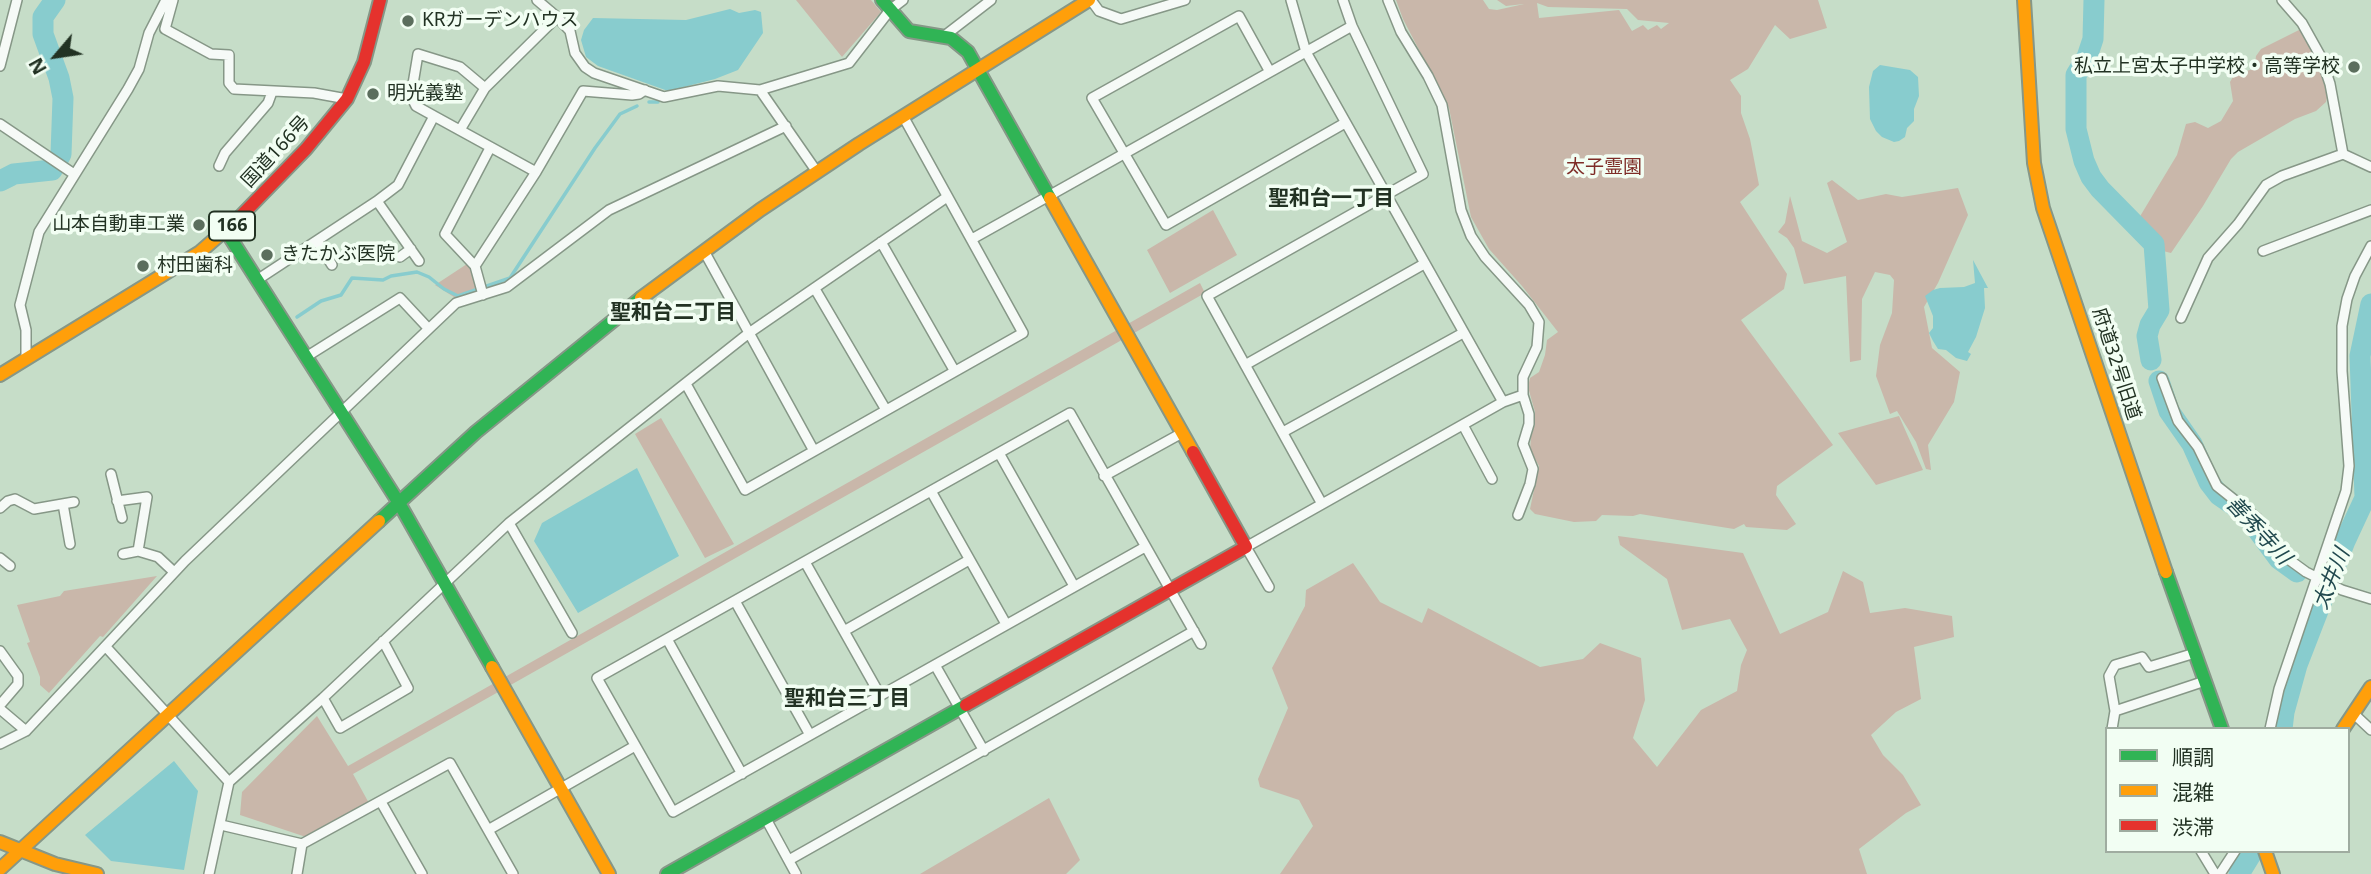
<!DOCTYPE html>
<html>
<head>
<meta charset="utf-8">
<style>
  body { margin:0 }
  #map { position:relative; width:2371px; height:874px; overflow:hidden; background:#c6ddc8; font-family:"Noto Sans","Noto Sans JP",sans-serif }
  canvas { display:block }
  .legend { position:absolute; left:2105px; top:727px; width:245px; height:126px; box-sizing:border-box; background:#f2fef3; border:2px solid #9faca0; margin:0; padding:9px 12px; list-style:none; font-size:21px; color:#223223 }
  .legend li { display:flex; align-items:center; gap:14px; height:35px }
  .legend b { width:35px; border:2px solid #9faca0 }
  .north { position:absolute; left:21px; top:21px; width:70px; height:70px; -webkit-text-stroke:5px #f2fef3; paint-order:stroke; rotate:241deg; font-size:19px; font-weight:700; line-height:28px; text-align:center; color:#223223 }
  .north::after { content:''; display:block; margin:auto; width:24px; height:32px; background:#223223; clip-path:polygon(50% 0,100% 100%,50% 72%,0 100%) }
</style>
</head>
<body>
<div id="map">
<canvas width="2371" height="874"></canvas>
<ul class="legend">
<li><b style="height:9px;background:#30b455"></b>順調</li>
<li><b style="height:9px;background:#ff9f0a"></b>混雑</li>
<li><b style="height:9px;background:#e5322d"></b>渋滞</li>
</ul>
<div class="north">N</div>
</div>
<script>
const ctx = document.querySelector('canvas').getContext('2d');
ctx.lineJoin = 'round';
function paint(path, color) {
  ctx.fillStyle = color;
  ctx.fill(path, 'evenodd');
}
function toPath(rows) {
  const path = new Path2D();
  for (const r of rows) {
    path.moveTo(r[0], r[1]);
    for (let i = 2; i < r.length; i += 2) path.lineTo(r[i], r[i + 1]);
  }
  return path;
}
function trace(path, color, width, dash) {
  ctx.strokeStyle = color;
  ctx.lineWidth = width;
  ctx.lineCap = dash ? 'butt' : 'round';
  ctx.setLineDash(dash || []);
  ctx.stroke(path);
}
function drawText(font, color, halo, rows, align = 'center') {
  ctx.font = font + ' "Noto Sans","Noto Sans JP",sans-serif';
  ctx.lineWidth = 7;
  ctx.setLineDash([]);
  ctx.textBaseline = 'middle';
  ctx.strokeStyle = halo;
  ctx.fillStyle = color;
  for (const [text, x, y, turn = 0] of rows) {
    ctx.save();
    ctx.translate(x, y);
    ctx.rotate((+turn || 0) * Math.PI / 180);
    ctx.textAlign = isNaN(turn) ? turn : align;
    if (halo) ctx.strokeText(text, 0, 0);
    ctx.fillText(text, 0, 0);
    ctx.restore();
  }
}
paint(toPath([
  [796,0,871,0,881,12,842,57],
  [1396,0,1483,0,1489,9,1497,10,1524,4,1506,6,1497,0,1818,0,1827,28,1790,39,1775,25,1748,69,1730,80,1741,96,1741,113,1750,139,1759,185,1740,202,1787,274,1784,289,1741,320,1833,445,1777,486,1776,495,1796,524,1787,530,1746,527,1744,524,1734,529,1640,514,1633,516,1602,515,1596,521,1574,522,1535,514,1530,509,1539,466,1530,450,1531,437,1535,424,1535,412,1528,387,1530,378,1539,372,1545,355,1547,340,1558,332,1522,286,1489,249,1471,217,1449,108,1403,19],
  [1537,3,1548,7,1627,9,1638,20,1669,23,1661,29,1657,25,1648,30,1643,25,1632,31,1619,10,1539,18],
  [2303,28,2322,68,2328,93,2326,102,2316,111,2295,119,2238,152,2231,159,2203,206,2171,253,2163,251,2147,234,2139,218,2177,155,2186,124,2195,122,2208,128,2221,121,2233,101,2230,82,2234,75,2253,69,2255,65,2256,56,2261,49],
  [1832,180,1858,200,1886,194,1902,197,1958,188,1968,215,1938,283,1924,307,1932,348,1960,372,1954,402,1928,445,1931,470,1926,469,1916,442,1897,411,1890,414,1876,376,1880,345,1892,313,1894,280,1890,275,1875,272,1862,299,1861,360,1850,362,1846,276,1804,284,1794,248,1787,238,1778,232,1785,223,1790,196,1802,241,1827,253,1847,242,1827,183],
  [1213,210,1237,255,1170,293,1147,250],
  [470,262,479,292,457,299,435,285],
  [1200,283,1205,293,353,774,370,805,306,837,240,815,242,792,317,716,348,766],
  [1899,416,1923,470,1876,485,1838,433],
  [661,418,734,544,705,558,635,434],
  [1618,536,1743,553,1780,634,1828,612,1843,571,1863,582,1870,613,1905,608,1952,616,1954,637,1914,647,1921,699,1896,712,1871,735,1883,755,1903,775,1921,805,1906,813,1859,849,1867,874,1280,874,1313,826,1299,800,1260,787,1258,779,1288,708,1272,668,1305,606,1306,590,1353,563,1380,602,1422,623,1428,608,1540,667,1583,659,1600,643,1641,658,1645,700,1633,738,1657,767,1701,710,1737,691,1741,665,1747,650,1730,619,1682,630,1667,579,1620,545],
  [157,576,103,637,100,636,49,693,40,685,40,677,27,643,30,642,17,605,60,596,64,591],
  [1049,798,1080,860,1066,874,920,874]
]), '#c9b7aa');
paint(toPath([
  [730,9,739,13,755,10,761,12,763,33,738,70,715,79,668,91,598,66,586,57,581,40,584,30,593,18,686,20],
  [1880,65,1910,70,1918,77,1919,96,1914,109,1914,121,1907,128,1905,137,1899,141,1894,142,1882,137,1876,131,1870,119,1869,87,1873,71],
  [1973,260,1988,288,1984,288,1985,308,1976,337,1968,352,1971,354,1967,361,1956,358,1946,350,1938,349,1933,341,1929,333,1933,328,1933,316,1925,296,1933,290,1940,288,1964,287,1975,283],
  [637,468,679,556,578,613,534,541,542,523],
  [174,761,198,791,184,870,111,861,85,835]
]), '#88ccce');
trace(toPath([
  [649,102,658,102],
  [297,317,321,301,341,295,352,278,383,280,391,276,417,272,429,277,444,289,458,296,510,278,595,148,620,114,637,106]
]), '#88ccce', 3.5);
trace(toPath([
  [2094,0,2093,39,2087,57,2076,75,2076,129,2084,161,2091,177,2100,189,2154,244,2159,310,2150,325,2147,336,2151,360],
  [0,181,14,174,52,170,61,154,63,98,59,78,43,34,43,17,55,0],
  [2159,381,2169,411,2192,444,2209,482,2219,495,2245,513,2279,559,2297,572],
  [2282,729,2284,712,2297,665,2345,541,2365,498,2360,356,2371,304],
  [2239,874,2253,851]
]), '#88ccce', 21);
const street = toPath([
  [173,0,165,29,211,54,229,55,229,83,234,89,314,93,347,99],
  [1091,0,1099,11,1121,19,1185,0],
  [1388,0,1401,32,1428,76,1442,105,1461,210,1471,236,1485,257,1529,305,1539,322,1537,347,1523,377,1523,395,1529,414,1529,424,1523,444,1533,469,1530,484,1518,515],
  [2282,0,2302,23,2321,57,2330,84,2343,154],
  [557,17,570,31,575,53,585,67,594,73,664,97,718,86,760,90,849,63,890,10,903,0],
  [943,37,991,0],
  [0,66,17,0],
  [1270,72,1239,16,1092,98,1166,225,1345,123],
  [760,90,817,172],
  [434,116,416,106,411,96,418,54,460,67,485,88],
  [0,124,74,174],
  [460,130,485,88,557,17,537,0],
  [2343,154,2371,167],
  [219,166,225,153,268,103,272,92],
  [536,172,583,91,632,95,639,94,645,90],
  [377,201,419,261],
  [972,239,1352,26],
  [317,241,332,265],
  [881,242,954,370],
  [704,251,814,451],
  [2263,251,2371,210],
  [400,257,411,249],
  [475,266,445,234,490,148],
  [257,280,377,201,398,185,434,116,536,172,475,266,483,295],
  [815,289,886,410],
  [2181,318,2208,258,2238,224,2266,185,2282,176,2343,154],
  [306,357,400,298,428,328],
  [26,359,26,330,20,305,39,232,128,89,139,69,149,33,166,0],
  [1245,365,1424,264],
  [2162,378,2178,421,2198,447,2217,486,2257,518,2284,556,2306,572,2342,590,2371,599],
  [686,384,745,490,1023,333,903,116],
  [1503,402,1523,395],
  [1463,425,1492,479],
  [1283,432,1463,333],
  [999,453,1074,586],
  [111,474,122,518],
  [1104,476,1182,433],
  [931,491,1006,624],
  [117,501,147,497,138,551],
  [63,504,70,544],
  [1322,504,1207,296,1423,174,1352,26,1343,0],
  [0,508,8,501,15,499,34,509,74,502],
  [509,523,572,633],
  [1145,547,673,812,597,678,1070,413,1201,644],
  [123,554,138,551,158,557,174,572],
  [0,558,10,566],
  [805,562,880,695],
  [1269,587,1246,547,1503,402,1306,52,1291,0],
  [735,601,810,735],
  [844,631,969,560],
  [667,639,742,774],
  [106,647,229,782],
  [0,651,18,676,18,684,0,705],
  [935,665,984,751],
  [323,698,340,728,408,688,383,641],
  [0,709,26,731],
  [2115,711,2205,681],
  [2354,714,2371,730],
  [2112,729,2115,711,2109,676,2115,665,2142,657,2149,667,2195,653],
  [2270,729,2279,689,2346,491,2349,466,2342,371,2342,326,2347,299,2355,276,2371,246],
  [0,744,26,731,185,561,456,303,507,287,609,210,786,126],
  [381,802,422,874],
  [766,819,796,874],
  [221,825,302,844,450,763,513,874],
  [488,830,635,746],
  [2201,851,2215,874],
  [789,860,1194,631],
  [209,874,229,782,323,698,509,523,749,333,947,197],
  [297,874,302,844],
  [2220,874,2235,851]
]);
const fast = toPath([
  [882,0,909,31,951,38,968,52,1050,198],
  [226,231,399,503,492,667],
  [379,521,476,432,641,298],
  [2166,572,2222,729],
  [667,874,966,705]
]);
const slow = toPath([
  [2024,0,2034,163,2043,208,2166,572],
  [1050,198,1193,452],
  [641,298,760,210,859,144,1089,0],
  [0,375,200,252,239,218],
  [492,667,609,874],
  [2343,729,2371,687],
  [0,842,55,864,97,874],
  [2265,851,2273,874],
  [0,869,379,521]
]);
const jam = toPath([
  [239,218,306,149,347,99,364,62,380,0],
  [966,705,1246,547,1193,452]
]);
trace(street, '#869787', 12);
trace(fast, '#869787', 16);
trace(slow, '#869787', 16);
trace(jam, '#869787', 16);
trace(street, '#f6faf7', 9);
trace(fast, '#30b455', 12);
trace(slow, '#ff9f0a', 12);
trace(jam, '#e5322d', 12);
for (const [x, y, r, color] of [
  [408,21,7,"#5b6e5d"],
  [2354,67,7,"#5b6e5d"],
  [373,94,7,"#5b6e5d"],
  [199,225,7,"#5b6e5d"],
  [267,255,7,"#5b6e5d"],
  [143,266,7,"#5b6e5d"]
]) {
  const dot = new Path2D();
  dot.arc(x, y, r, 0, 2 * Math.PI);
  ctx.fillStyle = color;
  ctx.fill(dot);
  trace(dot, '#f2fef3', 2.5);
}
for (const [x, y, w] of [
  [232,226,46]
]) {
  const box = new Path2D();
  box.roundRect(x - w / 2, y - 14.5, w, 29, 5);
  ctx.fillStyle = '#f2fef3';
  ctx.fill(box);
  trace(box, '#223223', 2);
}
drawText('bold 18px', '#223223', null, [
  ["166",232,226]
]);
drawText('19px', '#223223', '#f2fef3', [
  ["KRガーデンハウス",422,21],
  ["私立上宮太子中学校・高等学校",2340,67,"right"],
  ["明光義塾",387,94],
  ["山本自動車工業",185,225,"right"],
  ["きたかぶ医院",281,255],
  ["村田歯科",157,266]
], 'left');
drawText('19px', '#223223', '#f2fef3', [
  ["国道166号",276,152,-47],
  ["府道32号旧道",2116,364,72]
]);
drawText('19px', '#7e2c27', '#f2fef3', [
  ["太子霊園",1604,168]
]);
drawText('bold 21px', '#223223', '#f2fef3', [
  ["聖和台一丁目",1331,199],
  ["聖和台二丁目",673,313],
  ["聖和台三丁目",847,699]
]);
drawText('italic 21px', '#21494e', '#f2fef3', [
  ["善秀寺川",2258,531,47],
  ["太井川",2332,579,-68]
]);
</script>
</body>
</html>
